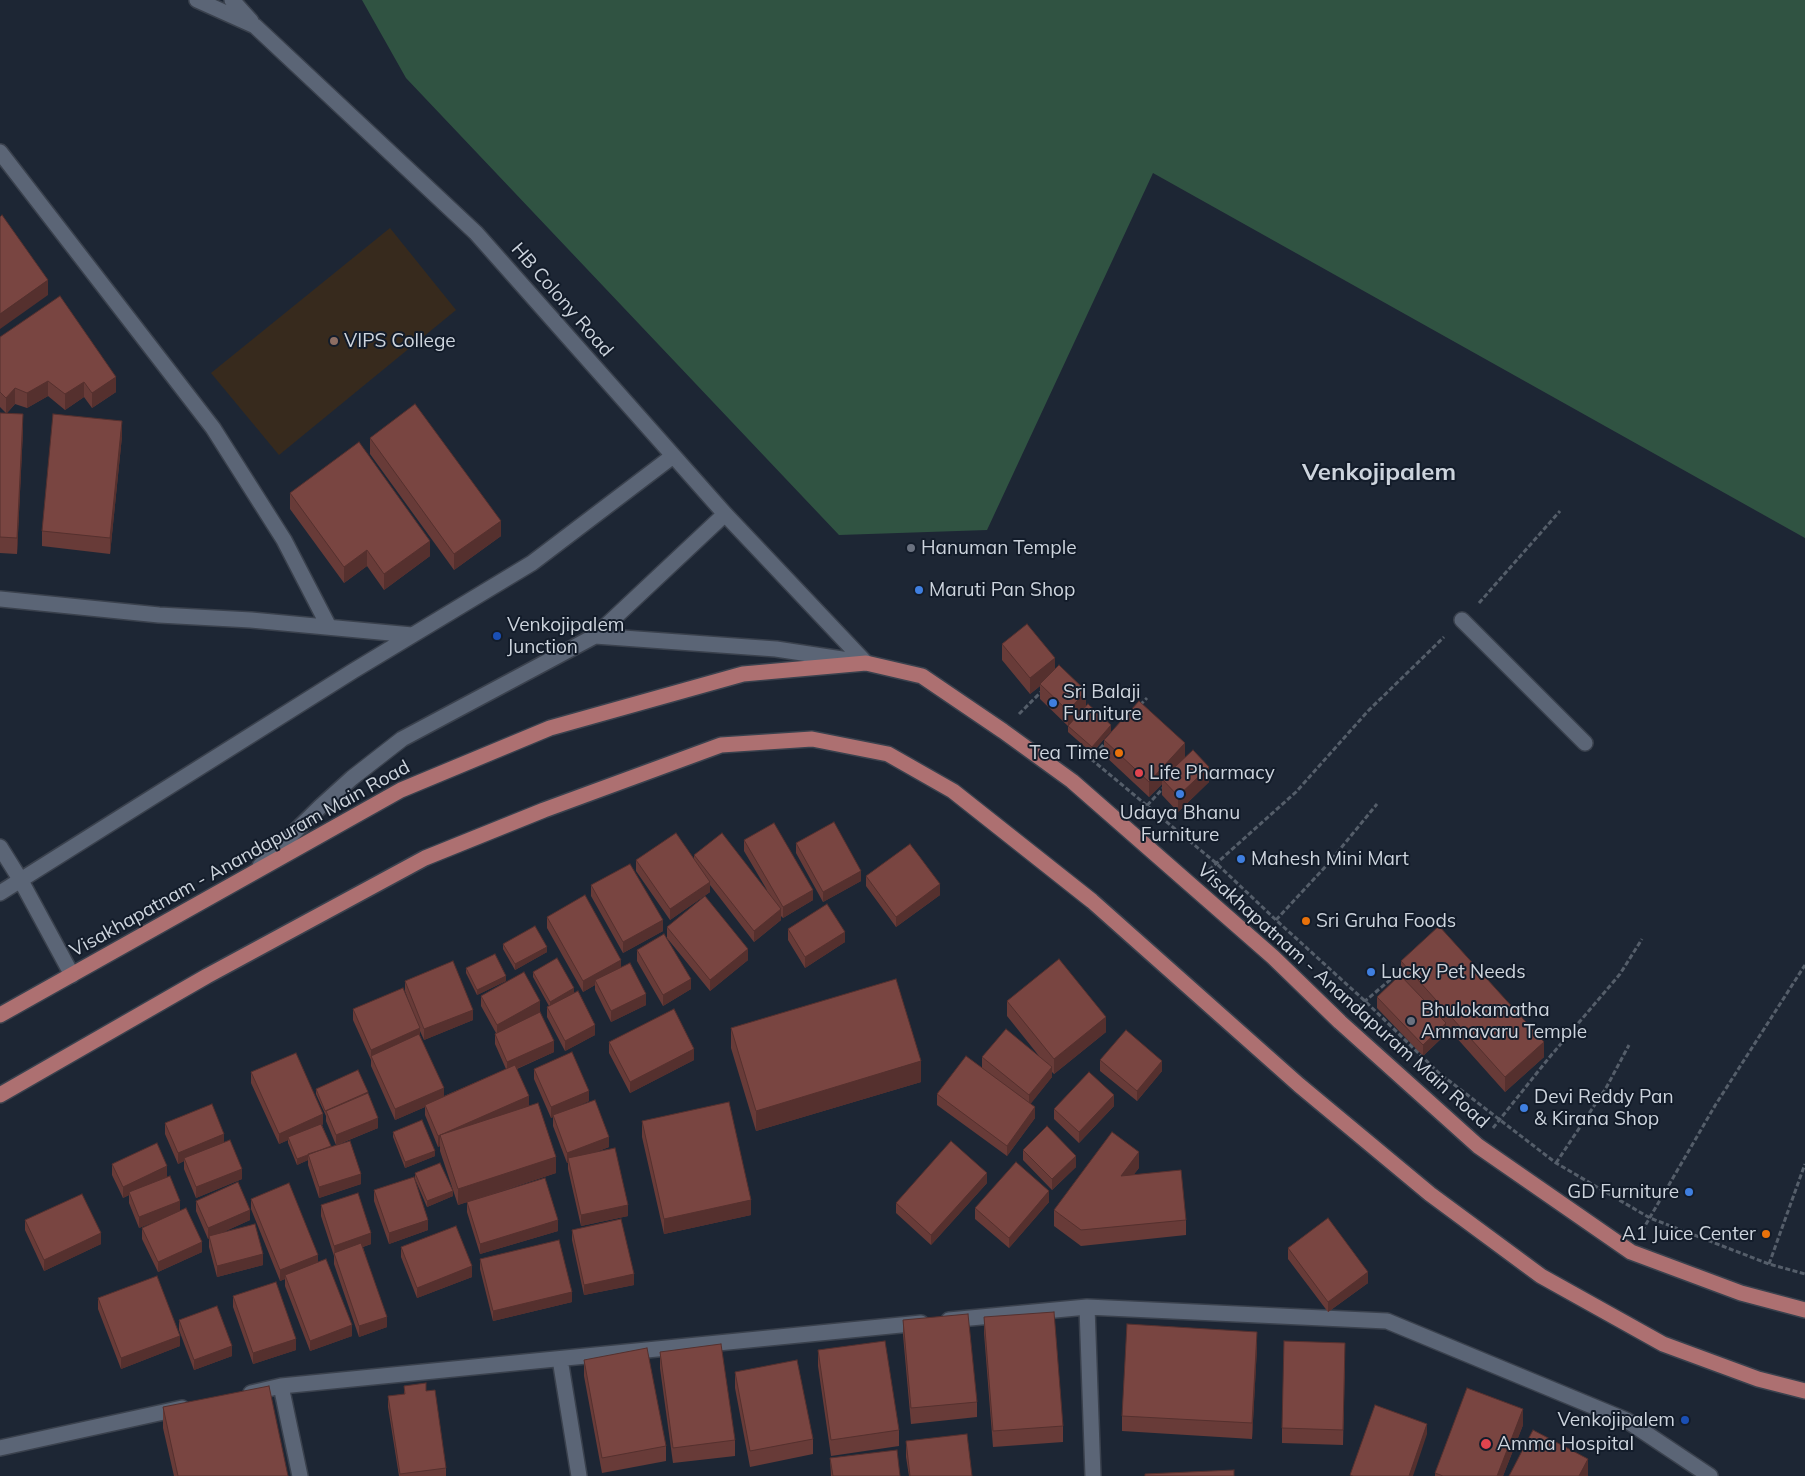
<!DOCTYPE html>
<html>
<head>
<meta charset="utf-8">
<style>
  body { margin:0 }
  canvas { display:block; background:#1d2634 }
</style>
</head>
<body>
<canvas width="1805" height="1476"></canvas>
<script>
const ctx = document.querySelector('canvas').getContext('2d');
ctx.lineJoin = 'round';
function paint(path, color) {
  ctx.fillStyle = color;
  ctx.fill(path, 'evenodd');
}
function toPath(rows) {
  const path = new Path2D();
  for (const r of rows) {
    path.moveTo(r[0], r[1]);
    for (let i = 2; i < r.length; i += 2) path.lineTo(r[i], r[i + 1]);
  }
  return path;
}
function trace(path, color, width, dash) {
  ctx.strokeStyle = color;
  ctx.lineWidth = width;
  ctx.lineCap = dash ? 'butt' : 'round';
  ctx.setLineDash(dash || []);
  ctx.stroke(path);
}
function drawText(font, color, halo, rows, align = 'center') {
  ctx.font = font + ' Mulish,sans-serif';
  ctx.lineWidth = 4;
  ctx.setLineDash([]);
  ctx.textBaseline = 'middle';
  ctx.strokeStyle = halo;
  ctx.fillStyle = color;
  for (const [text, x, y, turn = 0] of rows) {
    ctx.save();
    ctx.translate(x, y);
    ctx.rotate((+turn || 0) * Math.PI / 180);
    ctx.textAlign = isNaN(turn) ? turn : align;
    if (halo) ctx.strokeText(text, 0, 0);
    ctx.fillText(text, 0, 0);
    ctx.restore();
  }
}
paint(toPath([
  [390,228,456,310,279,455,211,373]
]), '#372a1d');
paint(toPath([
  [362,0,1805,0,1805,538,1153,173,987,530,839,535,406,78]
]), '#305342');
const minor = toPath([
  [197,0,255,26,476,233,725,514,866,663],
  [232,0,251,21],
  [0,152,213,428,284,540,329,627],
  [0,599,159,615,251,620,412,635],
  [1462,620,1585,743],
  [595,636,776,649,855,661],
  [0,847,20,879,72,975],
  [260,866,320,807,352,778,402,739,595,636,725,514],
  [0,893,353,671,532,563,673,456],
  [1087,1307,1093,1476],
  [949,1320,1087,1307,1387,1321,1626,1420,1710,1476],
  [560,1359,579,1476],
  [281,1386,300,1476],
  [251,1393,281,1386,921,1323],
  [0,1448,182,1408]
]);
const major = toPath([
  [0,1015,401,790,550,728,743,674,866,663,922,676,1003,731,1072,781,1273,957,1340,1022,1478,1146,1631,1252,1741,1293,1805,1310],
  [0,1095,207,976,425,858,544,810,721,745,812,739,888,754,953,791,1092,901,1299,1085,1430,1194,1541,1276,1663,1344,1758,1379,1805,1391]
]);
trace(minor, '#3a414d', 18);
trace(major, '#3a414d', 18);
trace(toPath([
  [1479,603,1560,511],
  [1140,705,1147,698],
  [1019,714,1041,692],
  [1091,759,1216,863,1276,920,1365,1001,1439,1073,1556,1163,1650,1218,1769,1264,1805,1274],
  [1090,760,1106,742],
  [1142,811,1165,786],
  [1209,870,1296,792,1368,711,1444,637],
  [1276,920,1327,865,1377,804],
  [1358,1007,1403,969],
  [1493,1128,1548,1059,1620,974,1642,939],
  [1556,1163,1606,1088,1629,1045],
  [1642,1231,1716,1104,1805,965],
  [1769,1264,1805,1164]
]), '#555e6a', 3, [5, 2.5]);
trace(minor, '#5b6576', 15);
trace(major, '#ad7071', 15);
paint(toPath([
  [0,337,116,392,92,408,84,397,65,410,48,396,27,408,15,404,7,413,23,430,17,554,0,553,0,413,6,413,0,407],
  [122,436,110,554,42,546,42,531],
  [370,438,501,536,454,570,370,454],
  [290,493,430,556,384,590,367,566,344,583,290,509],
  [1002,644,1055,668,1086,707,1111,731,1092,753,1068,732,1068,726,1084,709,1068,726,1040,699,1040,686,1030,694,1002,660],
  [1104,740,1185,757,1209,782,1178,812,1162,795,1162,784,1149,797,1104,755],
  [744,840,813,900,783,918,781,916,781,920,754,942,710,885,710,892,670,920,636,871,636,860,694,860,694,855,767,890,744,851],
  [796,843,861,881,823,902,796,853],
  [866,876,940,895,896,927,866,886],
  [591,885,663,931,623,953,591,896],
  [547,917,621,967,646,1005,611,1022,595,990,595,985,583,992,547,928],
  [667,927,748,960,710,991,667,938],
  [788,929,845,942,805,968,788,940],
  [503,944,547,952,515,970,503,949],
  [637,950,691,989,663,1006,637,961],
  [1401,961,1544,1057,1505,1092,1446,1026,1446,1034,1423,1056,1377,1008,1377,997,1401,976],
  [466,968,506,981,477,995,466,973],
  [533,972,574,993,595,1035,565,1051,547,1017,547,1007,549,1006,533,977],
  [405,981,473,1020,424,1040,420,1031,420,1036,444,1096,506,1069,495,1044,495,1034,496,1033,481,1006,481,996,540,1012,532,1016,554,1052,517,1069,529,1106,556,1173,493,1194,558,1231,480,1254,467,1212,467,1202,458,1205,440,1151,440,1146,438,1147,425,1115,425,1107,395,1120,371,1066,371,1060,353,1020,353,1009,409,1002,405,991],
  [1007,1001,1106,1032,1054,1074,1052,1072,1052,1077,1030,1104,1035,1118,1007,1156,937,1105,937,1094,982,1068,982,1057,1039,1056,1007,1016],
  [731,1028,921,1082,756,1131,731,1048],
  [609,1042,694,1060,630,1093,609,1053],
  [1100,1060,1162,1071,1137,1101,1100,1071],
  [534,1069,589,1101,577,1106,609,1147,596,1152,628,1216,581,1226,568,1169,568,1163,567,1163,553,1126,553,1117,551,1118,534,1079],
  [251,1072,323,1124,322,1125,331,1147,336,1145,326,1121,326,1116,316,1094,316,1089,368,1094,378,1128,337,1145,361,1184,319,1198,308,1165,308,1160,297,1165,288,1143,288,1140,279,1144,251,1083],
  [1114,1106,1079,1143,1054,1119,1054,1109],
  [642,1121,751,1215,664,1234,642,1137],
  [165,1123,224,1142,242,1179,196,1198,184,1169,184,1161,178,1164,165,1134],
  [393,1132,435,1156,405,1168,393,1137],
  [1023,1150,1076,1167,1052,1190,1023,1160],
  [112,1164,167,1176,180,1210,202,1252,158,1272,142,1239,142,1228,159,1220,139,1228,129,1203,129,1195,123,1198,112,1175],
  [1139,1168,1134,1174,1186,1220,1186,1235,1081,1246,1054,1226,1054,1210],
  [415,1173,453,1196,427,1207,415,1179],
  [987,1183,931,1245,896,1213,896,1203],
  [374,1190,428,1230,389,1244,374,1201],
  [251,1199,318,1262,352,1336,310,1351,285,1286,285,1279,280,1281,251,1209],
  [196,1201,250,1220,219,1234,263,1265,217,1277,209,1247,209,1238,208,1239,196,1211],
  [1049,1202,1009,1248,975,1219,975,1208],
  [321,1205,371,1244,363,1247,387,1327,359,1337,334,1264,334,1256,321,1216],
  [25,1220,101,1244,44,1271,25,1230],
  [572,1230,634,1285,584,1295,572,1240],
  [401,1247,472,1277,417,1298,401,1257],
  [1288,1248,1368,1283,1328,1312,1288,1259],
  [480,1259,572,1302,493,1321,480,1269],
  [233,1296,296,1350,253,1364,233,1307],
  [98,1298,180,1346,121,1369,98,1309],
  [984,1317,1063,1426,1063,1442,993,1447,984,1333],
  [179,1320,232,1356,194,1370,179,1330],
  [903,1320,977,1402,977,1417,911,1424,903,1335],
  [1257,1347,1252,1439,1122,1431,1122,1416],
  [818,1350,899,1430,899,1446,831,1456,818,1366],
  [660,1352,735,1440,735,1456,673,1463,660,1368],
  [1345,1358,1343,1445,1282,1443,1282,1428],
  [584,1360,666,1446,666,1461,602,1473,584,1376],
  [735,1372,813,1439,813,1454,750,1467,735,1388],
  [404,1386,426,1391,446,1468,446,1476,399,1476,388,1407,388,1396,404,1394],
  [163,1407,288,1476,174,1476,163,1428],
  [1523,1425,1503,1476,1435,1476,1435,1473],
  [906,1441,972,1476,909,1476,906,1457],
  [830,1458,900,1476,831,1476]
]), '#683b38');
paint(toPath([
  [48,280,48,295,0,329,0,314],
  [116,377,116,392,92,408,92,393],
  [48,381,48,396,27,408,27,393],
  [84,382,84,397,65,410,65,394],
  [15,388,15,404,6,414,6,398],
  [23,414,23,430,17,554,17,538],
  [122,421,122,436,110,554,110,538],
  [501,521,501,536,454,570,454,554],
  [430,541,430,556,384,590,384,574],
  [367,550,367,566,344,583,344,567],
  [1055,658,1055,674,1040,684,1040,686,1030,694,1030,678],
  [1086,691,1086,707,1068,726,1068,711],
  [1111,725,1111,731,1092,753,1092,747],
  [1185,743,1185,758,1162,779,1162,784,1149,797,1149,782],
  [1209,767,1209,782,1178,812,1178,796],
  [861,871,861,881,823,902,823,892],
  [710,882,710,892,670,920,670,909],
  [940,884,940,895,896,927,896,917],
  [813,890,813,900,783,918,783,907],
  [781,909,781,920,754,942,754,931],
  [663,920,663,931,623,953,623,942],
  [845,932,845,942,805,968,805,957],
  [547,947,547,952,515,970,515,964],
  [748,949,748,960,710,991,710,980],
  [621,960,621,970,595,980,595,985,583,992,583,981],
  [506,976,506,981,477,995,477,990],
  [691,979,691,989,663,1006,663,995],
  [574,988,574,994,550,1007,550,1002],
  [646,994,646,1005,611,1022,611,1011],
  [540,1001,540,1012,497,1035,497,1025],
  [473,1010,473,1020,424,1040,424,1029],
  [1106,1017,1106,1032,1054,1074,1054,1059],
  [1446,1023,1446,1034,1423,1056,1423,1045],
  [595,1025,595,1035,565,1051,565,1041],
  [420,1028,420,1039,371,1056,371,1061,371,1050],
  [554,1041,554,1052,507,1073,507,1062],
  [1544,1042,1544,1057,1505,1092,1505,1077],
  [694,1049,694,1060,630,1093,630,1082],
  [921,1061,921,1082,756,1131,756,1111],
  [1162,1061,1162,1071,1137,1101,1137,1091],
  [1052,1067,1052,1077,1029,1106,1029,1095],
  [444,1088,444,1098,425,1105,425,1107,395,1120,395,1109],
  [589,1091,589,1101,551,1118,551,1107],
  [1114,1095,1114,1106,1079,1143,1079,1132],
  [529,1096,529,1107,440,1135],
  [1035,1107,1035,1118,1007,1156,1007,1146],
  [323,1114,323,1124,289,1140,288,1137,288,1140,279,1144,279,1134],
  [378,1118,378,1128,336,1145,336,1135],
  [224,1134,224,1144,184,1158,184,1161,178,1164,178,1153],
  [440,1135,440,1146,438,1147,438,1136],
  [609,1137,609,1147,569,1162,568,1158,568,1163,567,1163,567,1153],
  [435,1151,435,1156,405,1168,405,1162],
  [1139,1152,1139,1168,1121,1191,1121,1176],
  [308,1155,308,1160,297,1165,297,1159],
  [1076,1156,1076,1167,1052,1190,1052,1179],
  [556,1157,556,1173,458,1205,458,1189],
  [167,1166,167,1177,129,1192,129,1195,123,1198,123,1187],
  [242,1169,242,1179,196,1198,196,1187],
  [987,1173,987,1183,931,1245,931,1235],
  [361,1174,361,1184,319,1198,319,1187],
  [453,1191,453,1196,427,1207,427,1201],
  [1049,1191,1049,1202,1009,1248,1009,1238],
  [751,1200,751,1215,664,1234,664,1219],
  [180,1201,180,1212,139,1228,139,1217],
  [628,1205,628,1216,581,1226,581,1215],
  [250,1210,250,1220,208,1239,208,1228],
  [428,1220,428,1230,389,1244,389,1233],
  [558,1220,558,1231,480,1254,480,1244],
  [101,1233,101,1244,44,1271,44,1260],
  [371,1233,371,1244,335,1256,334,1246],
  [202,1242,202,1252,158,1272,158,1262],
  [263,1254,263,1265,217,1277,217,1266],
  [318,1255,318,1265,285,1275,285,1279,280,1281,280,1270],
  [472,1266,472,1277,417,1298,417,1288],
  [1368,1272,1368,1283,1328,1312,1328,1302],
  [634,1274,634,1285,584,1295,584,1285],
  [572,1292,572,1302,493,1321,493,1311],
  [387,1317,387,1327,359,1337,359,1326],
  [352,1325,352,1336,310,1351,310,1341],
  [1257,1332,1257,1347,1252,1439,1252,1423],
  [180,1336,180,1346,121,1369,121,1358],
  [296,1339,296,1350,253,1364,253,1353],
  [232,1346,232,1356,194,1370,194,1360],
  [1523,1409,1523,1425,1503,1476,1497,1476],
  [1427,1424,1427,1434,1413,1476,1409,1476],
  [1588,1459,1588,1476,1579,1476]
]), '#55302e');
const building = toPath([
  [2,215,48,280,0,314,0,217,2,215],
  [60,296,116,377,92,393,84,382,65,394,48,381,27,393,15,388,6,398,0,392,0,337,60,296],
  [415,404,501,521,454,554,370,438,415,404],
  [0,413,23,414,17,538,0,537,0,413],
  [53,414,122,421,110,538,42,531,53,414],
  [359,442,430,541,384,574,367,550,344,567,290,493,359,442],
  [1027,624,1055,658,1030,678,1002,644,1027,624],
  [1059,665,1086,691,1068,711,1040,684,1059,665],
  [1139,701,1185,743,1149,782,1104,740,1139,701],
  [1088,704,1111,725,1092,747,1068,726,1088,704],
  [1193,750,1209,767,1178,796,1162,779,1193,750],
  [834,822,861,871,823,892,796,843,834,822],
  [774,823,813,890,783,907,744,840,774,823],
  [676,833,710,882,670,909,636,860,676,833],
  [722,833,781,909,754,931,694,855,722,833],
  [910,844,940,884,896,917,866,876,910,844],
  [630,864,663,920,623,942,591,885,630,864],
  [585,895,621,960,583,981,547,917,585,895],
  [705,896,748,949,710,980,667,927,705,896],
  [827,904,845,932,805,957,788,929,827,904],
  [535,926,547,947,515,964,503,944,535,926],
  [1439,926,1544,1042,1505,1077,1401,961,1439,926],
  [664,934,691,979,663,995,637,950,664,934],
  [495,954,506,976,477,990,466,968,495,954],
  [557,958,574,988,550,1002,533,972,557,958],
  [1059,959,1106,1017,1054,1059,1007,1001,1059,959],
  [453,961,473,1010,424,1029,405,981,453,961],
  [630,963,646,994,611,1011,595,980,630,963],
  [524,972,540,1001,497,1025,481,996,524,972],
  [1400,975,1446,1023,1423,1045,1377,997,1400,975],
  [896,979,921,1061,756,1111,731,1028,896,979],
  [403,988,420,1028,371,1050,353,1009,403,988],
  [578,991,595,1025,565,1041,547,1007,578,991],
  [674,1009,694,1049,630,1082,609,1042,674,1009],
  [540,1012,554,1041,507,1062,495,1034,540,1012],
  [1006,1029,1052,1067,1029,1095,982,1057,1006,1029],
  [1126,1030,1162,1061,1137,1091,1100,1060,1126,1030],
  [419,1034,444,1088,395,1109,371,1056,419,1034],
  [572,1052,589,1091,551,1107,534,1069,572,1052],
  [296,1053,323,1114,279,1134,251,1072,296,1053],
  [966,1056,1035,1107,1007,1146,937,1094,966,1056],
  [515,1065,529,1096,438,1136,425,1105,515,1065],
  [358,1070,368,1092,325,1111,316,1089,358,1070],
  [1089,1072,1114,1095,1079,1132,1054,1109,1089,1072],
  [368,1093,378,1118,336,1135,326,1111,368,1093],
  [595,1100,609,1137,567,1153,553,1115,595,1100],
  [729,1102,751,1200,664,1219,642,1121,729,1102],
  [538,1103,556,1157,458,1189,440,1135,538,1103],
  [212,1104,224,1134,178,1153,165,1123,212,1104],
  [422,1120,435,1151,405,1162,393,1132,422,1120],
  [321,1124,331,1146,297,1159,288,1137,321,1124],
  [1047,1126,1076,1156,1052,1179,1023,1150,1047,1126],
  [1112,1132,1139,1152,1121,1176,1181,1170,1186,1220,1081,1230,1054,1210,1112,1132],
  [230,1140,242,1169,196,1187,184,1158,230,1140],
  [350,1141,361,1174,319,1187,308,1154,350,1141],
  [951,1141,987,1173,931,1235,896,1203,951,1141],
  [157,1143,167,1166,123,1187,112,1164,157,1143],
  [615,1148,628,1205,581,1215,568,1158,615,1148],
  [1016,1162,1049,1191,1009,1238,975,1208,1016,1162],
  [440,1163,453,1191,427,1201,415,1173,440,1163],
  [170,1176,180,1201,139,1217,129,1192,170,1176],
  [414,1177,428,1220,389,1233,374,1190,414,1177],
  [545,1178,558,1220,480,1244,467,1202,545,1178],
  [238,1182,250,1210,208,1228,196,1201,238,1182],
  [289,1183,318,1255,280,1270,251,1199,289,1183],
  [358,1193,371,1233,334,1246,321,1205,358,1193],
  [82,1194,101,1233,44,1260,25,1220,82,1194],
  [186,1208,202,1242,158,1262,142,1228,186,1208],
  [1328,1218,1368,1272,1328,1302,1288,1248,1328,1218],
  [621,1219,634,1274,584,1285,572,1230,621,1219],
  [255,1224,263,1254,217,1266,209,1236,255,1224],
  [456,1226,472,1266,417,1288,401,1247,456,1226],
  [559,1240,572,1292,493,1311,480,1259,559,1240],
  [361,1243,387,1317,359,1326,334,1253,361,1243],
  [326,1259,352,1325,310,1341,285,1275,326,1259],
  [157,1276,180,1336,121,1358,98,1298,157,1276],
  [276,1282,296,1339,253,1353,233,1296,276,1282],
  [217,1306,232,1346,194,1360,179,1320,217,1306],
  [1054,1312,1063,1426,993,1431,984,1317,1054,1312],
  [968,1314,977,1402,911,1408,903,1320,968,1314],
  [1127,1324,1257,1332,1252,1423,1122,1416,1127,1324],
  [885,1341,899,1430,831,1440,818,1350,885,1341],
  [1284,1341,1345,1343,1343,1430,1282,1428,1284,1341],
  [721,1344,735,1440,673,1448,660,1352,721,1344],
  [647,1348,666,1446,602,1458,584,1360,647,1348],
  [797,1360,813,1439,750,1451,735,1372,797,1360],
  [426,1383,426,1391,435,1390,446,1468,400,1474,388,1396,405,1394,404,1386,426,1383],
  [269,1386,288,1476,178,1476,163,1407,269,1386],
  [1467,1388,1523,1409,1497,1476,1443,1476,1435,1473,1467,1388],
  [1375,1405,1427,1424,1409,1476,1353,1476,1350,1475,1375,1405],
  [1533,1430,1588,1459,1579,1476,1509,1476,1533,1430],
  [967,1434,972,1476,910,1476,906,1441,967,1434],
  [897,1450,900,1476,833,1476,830,1458,897,1450],
  [1234,1470,1234,1476,1145,1476,1145,1474,1234,1470]
]);
paint(building, '#794541');
trace(building, '#55302e', 1);
for (const [x, y, r, color] of [
  [334,341,5,"#8d6e63"],
  [911,548,5,"#6b7280"],
  [919,590,5,"#3f7fe0"],
  [497,636,5,"#1a4fb4"],
  [1053,703,5,"#3f7fe0"],
  [1119,753,5,"#e8710a"],
  [1139,773,5,"#e0444e"],
  [1180,794,5,"#3f7fe0"],
  [1241,859,5,"#3f7fe0"],
  [1306,921,5,"#e8710a"],
  [1371,972,5,"#3f7fe0"],
  [1411,1021,5,"#6b7280"],
  [1524,1108,5,"#3f7fe0"],
  [1689,1192,5,"#3f7fe0"],
  [1766,1234,5,"#e8710a"],
  [1685,1420,5,"#1a4fb4"],
  [1486,1444,6,"#e0444e"]
]) {
  const dot = new Path2D();
  dot.arc(x, y, r, 0, 2 * Math.PI);
  ctx.fillStyle = color;
  ctx.fill(dot);
  trace(dot, '#131c2a', 2);
}
drawText('19px', '#cdd4dd', '#131c2a', [
  ["HB Colony Road",562,300,49],
  ["Visakhapatnam - Anandapuram Main Road",240,859,-29],
  ["Visakhapatnam - Anandapuram Main Road",1343,996,42]
]);
drawText('19px', '#cdd4dd', '#131c2a', [
  ["VIPS College",344,341],
  ["Hanuman Temple",921,548],
  ["Maruti Pan Shop",929,590],
  ["Venkojipalem",507,625],
  ["Junction",507,647],
  ["Sri Balaji",1063,692],
  ["Furniture",1063,714],
  ["Tea Time",1109,753,"right"],
  ["Life Pharmacy",1149,773],
  ["Udaya Bhanu",1180,813,"center"],
  ["Furniture",1180,835,"center"],
  ["Mahesh Mini Mart",1251,859],
  ["Sri Gruha Foods",1316,921],
  ["Lucky Pet Needs",1381,972],
  ["Bhulokamatha",1421,1010],
  ["Ammavaru Temple",1421,1032],
  ["Devi Reddy Pan",1534,1097],
  ["& Kirana Shop",1534,1119],
  ["GD Furniture",1679,1192,"right"],
  ["A1 Juice Center",1756,1234,"right"],
  ["Venkojipalem",1675,1420,"right"],
  ["Amma Hospital",1497,1444]
], 'left');
drawText('bold 24px', '#cdd4dd', '#131c2a', [
  ["Venkojipalem",1379,473]
]);
</script>
</body>
</html>
